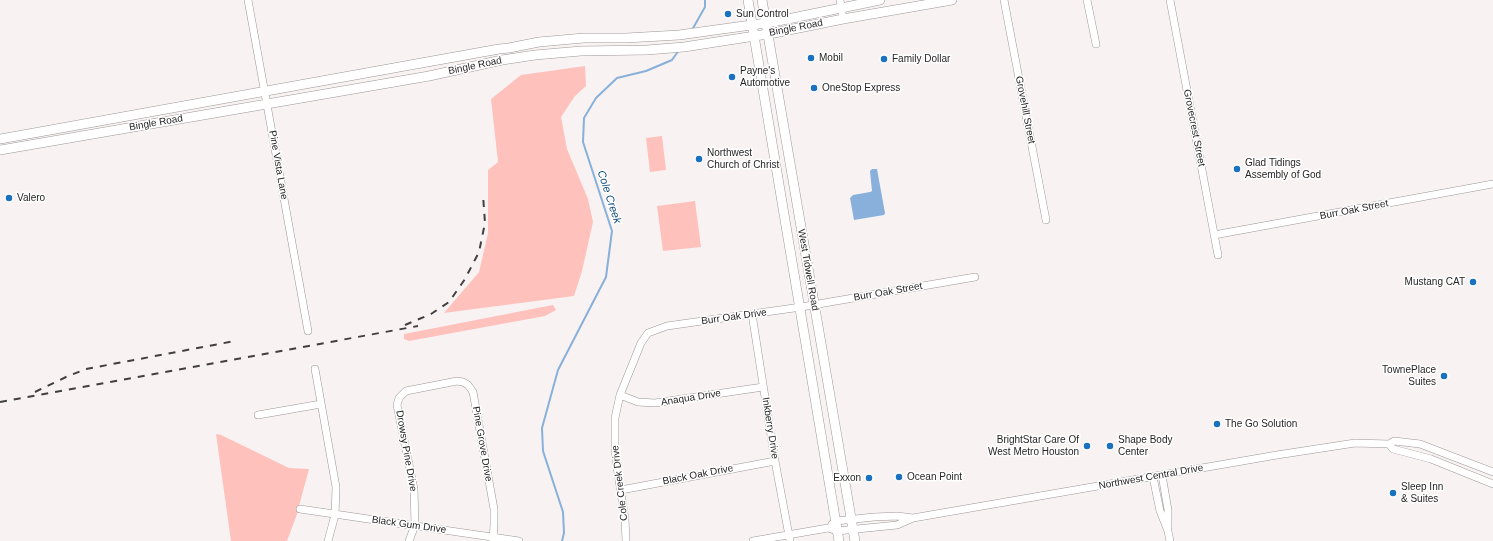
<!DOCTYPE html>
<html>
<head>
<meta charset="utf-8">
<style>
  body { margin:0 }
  canvas { display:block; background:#f8f3f2 }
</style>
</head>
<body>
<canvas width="1493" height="541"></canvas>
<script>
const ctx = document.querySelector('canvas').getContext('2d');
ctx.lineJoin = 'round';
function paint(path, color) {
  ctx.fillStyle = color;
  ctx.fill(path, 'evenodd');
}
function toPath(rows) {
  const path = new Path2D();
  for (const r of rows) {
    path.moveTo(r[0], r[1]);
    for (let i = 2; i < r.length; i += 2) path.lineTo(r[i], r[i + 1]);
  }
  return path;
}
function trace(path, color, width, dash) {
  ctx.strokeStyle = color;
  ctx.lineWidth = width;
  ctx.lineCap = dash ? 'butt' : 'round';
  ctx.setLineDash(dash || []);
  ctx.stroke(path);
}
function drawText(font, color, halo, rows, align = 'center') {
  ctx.font = font + ' Arial,sans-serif';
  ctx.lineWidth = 3;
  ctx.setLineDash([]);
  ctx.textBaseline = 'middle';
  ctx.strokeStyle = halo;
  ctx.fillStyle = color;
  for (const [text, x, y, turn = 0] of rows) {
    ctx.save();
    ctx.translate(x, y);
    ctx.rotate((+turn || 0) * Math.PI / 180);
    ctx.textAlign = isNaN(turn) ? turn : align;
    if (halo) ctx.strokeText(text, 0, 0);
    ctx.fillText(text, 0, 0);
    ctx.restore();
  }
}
paint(toPath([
  [585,66,586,86,575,96,561,117,567,149,588,199,593,222,582,271,574,296,444,313,479,272,488,233,488,170,498,162,491,99,521,75],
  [662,136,666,170,650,172,646,138],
  [695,201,701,247,663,251,657,206],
  [553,305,556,310,545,316,409,341,404,339,404,334],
  [216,434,221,435,289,468,309,469,296,517,287,541,231,541]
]), '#ffc1bc');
paint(toPath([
  [872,169,877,169,885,213,884,215,854,220,850,198,853,195,870,192,872,191,870,171]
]), '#88b0db');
trace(toPath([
  [692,30,705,7,705,0],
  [562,541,564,533,563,512,543,451,542,428,558,370,606,277,612,231,583,142,584,118,596,98,617,78,646,71,672,60,679,50]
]), '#88b0db', 2);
const minor = toPath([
  [248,0,308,331],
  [840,0,843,19],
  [1004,0,1046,220],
  [1087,0,1096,44],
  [1170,0,1218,255],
  [1214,235,1493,184],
  [752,314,775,461,790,541],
  [315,369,336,487,335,515,328,541],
  [620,395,638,402,655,403,763,387],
  [258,415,321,404],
  [1389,444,1393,449,1431,459,1493,484],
  [1162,475,1168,510,1168,527],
  [1153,477,1160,511,1168,531,1170,541],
  [621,490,775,461],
  [300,509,519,541],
  [832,524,836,521,874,517,897,516,913,518],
  [409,541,415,525,414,489,397,405,399,398,406,391,457,381,463,382,468,385,473,392,494,509,494,524,493,541],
  [626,541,625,519,615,454,615,418,620,395,641,343,648,333,667,326,801,307,975,277],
  [753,541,828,528,837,531,897,525,913,518,1277,455,1355,443,1389,444,1394,441,1420,444,1493,472]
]);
const major = toPath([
  [748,0,839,541],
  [762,0,855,541],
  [0,139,499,49,509,48,539,42,584,38,626,38,679,35,773,22,880,0],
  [0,150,429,76,502,60,535,55,581,51,647,50,684,47,774,33,843,19,952,0]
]);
trace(minor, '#9d9797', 8);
trace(major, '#9d9797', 10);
trace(minor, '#fff', 7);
trace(major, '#fff', 9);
trace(toPath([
  [405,325,431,314,449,302,465,279,479,252,485,223,483,195],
  [35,392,66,377,86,369,235,341],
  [0,402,418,326]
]), '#413f3f', 2, [7, 7]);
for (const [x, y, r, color] of [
  [728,14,4,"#1a72bf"],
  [811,58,4,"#1a72bf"],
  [884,59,4,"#1a72bf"],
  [732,77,4,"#1a72bf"],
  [814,88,4,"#1a72bf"],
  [699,159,4,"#1a72bf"],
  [1237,169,4,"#1a72bf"],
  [9,198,4,"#1a72bf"],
  [1473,282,4,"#1a72bf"],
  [1444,376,4,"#1a72bf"],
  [1217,424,4,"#1a72bf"],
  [1087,446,4,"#1a72bf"],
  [1110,446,4,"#1a72bf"],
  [899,477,4,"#1a72bf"],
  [869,478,4,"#1a72bf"],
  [1393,493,4,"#1a72bf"]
]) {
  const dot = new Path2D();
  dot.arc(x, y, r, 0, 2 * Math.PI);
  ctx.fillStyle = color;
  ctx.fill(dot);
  trace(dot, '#fff', 1.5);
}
drawText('10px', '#272525', '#fff', [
  ["Sun Control",736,14],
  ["Mobil",819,58],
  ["Family Dollar",892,59],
  ["Payne's",740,71],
  ["Automotive",740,83],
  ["OneStop Express",822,88],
  ["Northwest",707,153],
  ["Church of Christ",707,165],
  ["Glad Tidings",1245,163],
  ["Assembly of God",1245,175],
  ["Valero",17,198],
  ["Mustang CAT",1465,282,"right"],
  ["TownePlace",1436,370,"right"],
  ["Suites",1436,382,"right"],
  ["The Go Solution",1225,424],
  ["BrightStar Care Of",1079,440,"right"],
  ["West Metro Houston",1079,452,"right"],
  ["Shape Body",1118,440],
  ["Center",1118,452],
  ["Ocean Point",907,477],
  ["Exxon",861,478,"right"],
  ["Sleep Inn",1401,487],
  ["& Suites",1401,499]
], 'left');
drawText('10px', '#272525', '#fff', [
  ["Bingle Road",796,28,-11],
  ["Bingle Road",475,66,-12],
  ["Grovehill Street",1025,110,79],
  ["Bingle Road",156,123,-10],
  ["Grovecrest Street",1194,128,79],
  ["Pine Vista Lane",278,165,80],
  ["Burr Oak Street",1354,210,-11],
  ["West Tidwell Road",808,270,80],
  ["Burr Oak Street",888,292,-10],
  ["Burr Oak Drive",734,317,-8],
  ["Anaqua Drive",691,398,-9],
  ["Inkberry Drive",770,428,81],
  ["Pine Grove Drive",482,444,80],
  ["Drowsy Pine Drive",406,451,80],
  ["Black Oak Drive",698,475,-11],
  ["Northwest Central Drive",1151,477,-10],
  ["Cole Creek Drive",620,483,-97],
  ["Black Gum Drive",409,525,8]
]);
drawText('italic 11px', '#044276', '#fff', [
  ["Cole Creek",609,197,72]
]);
</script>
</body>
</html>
